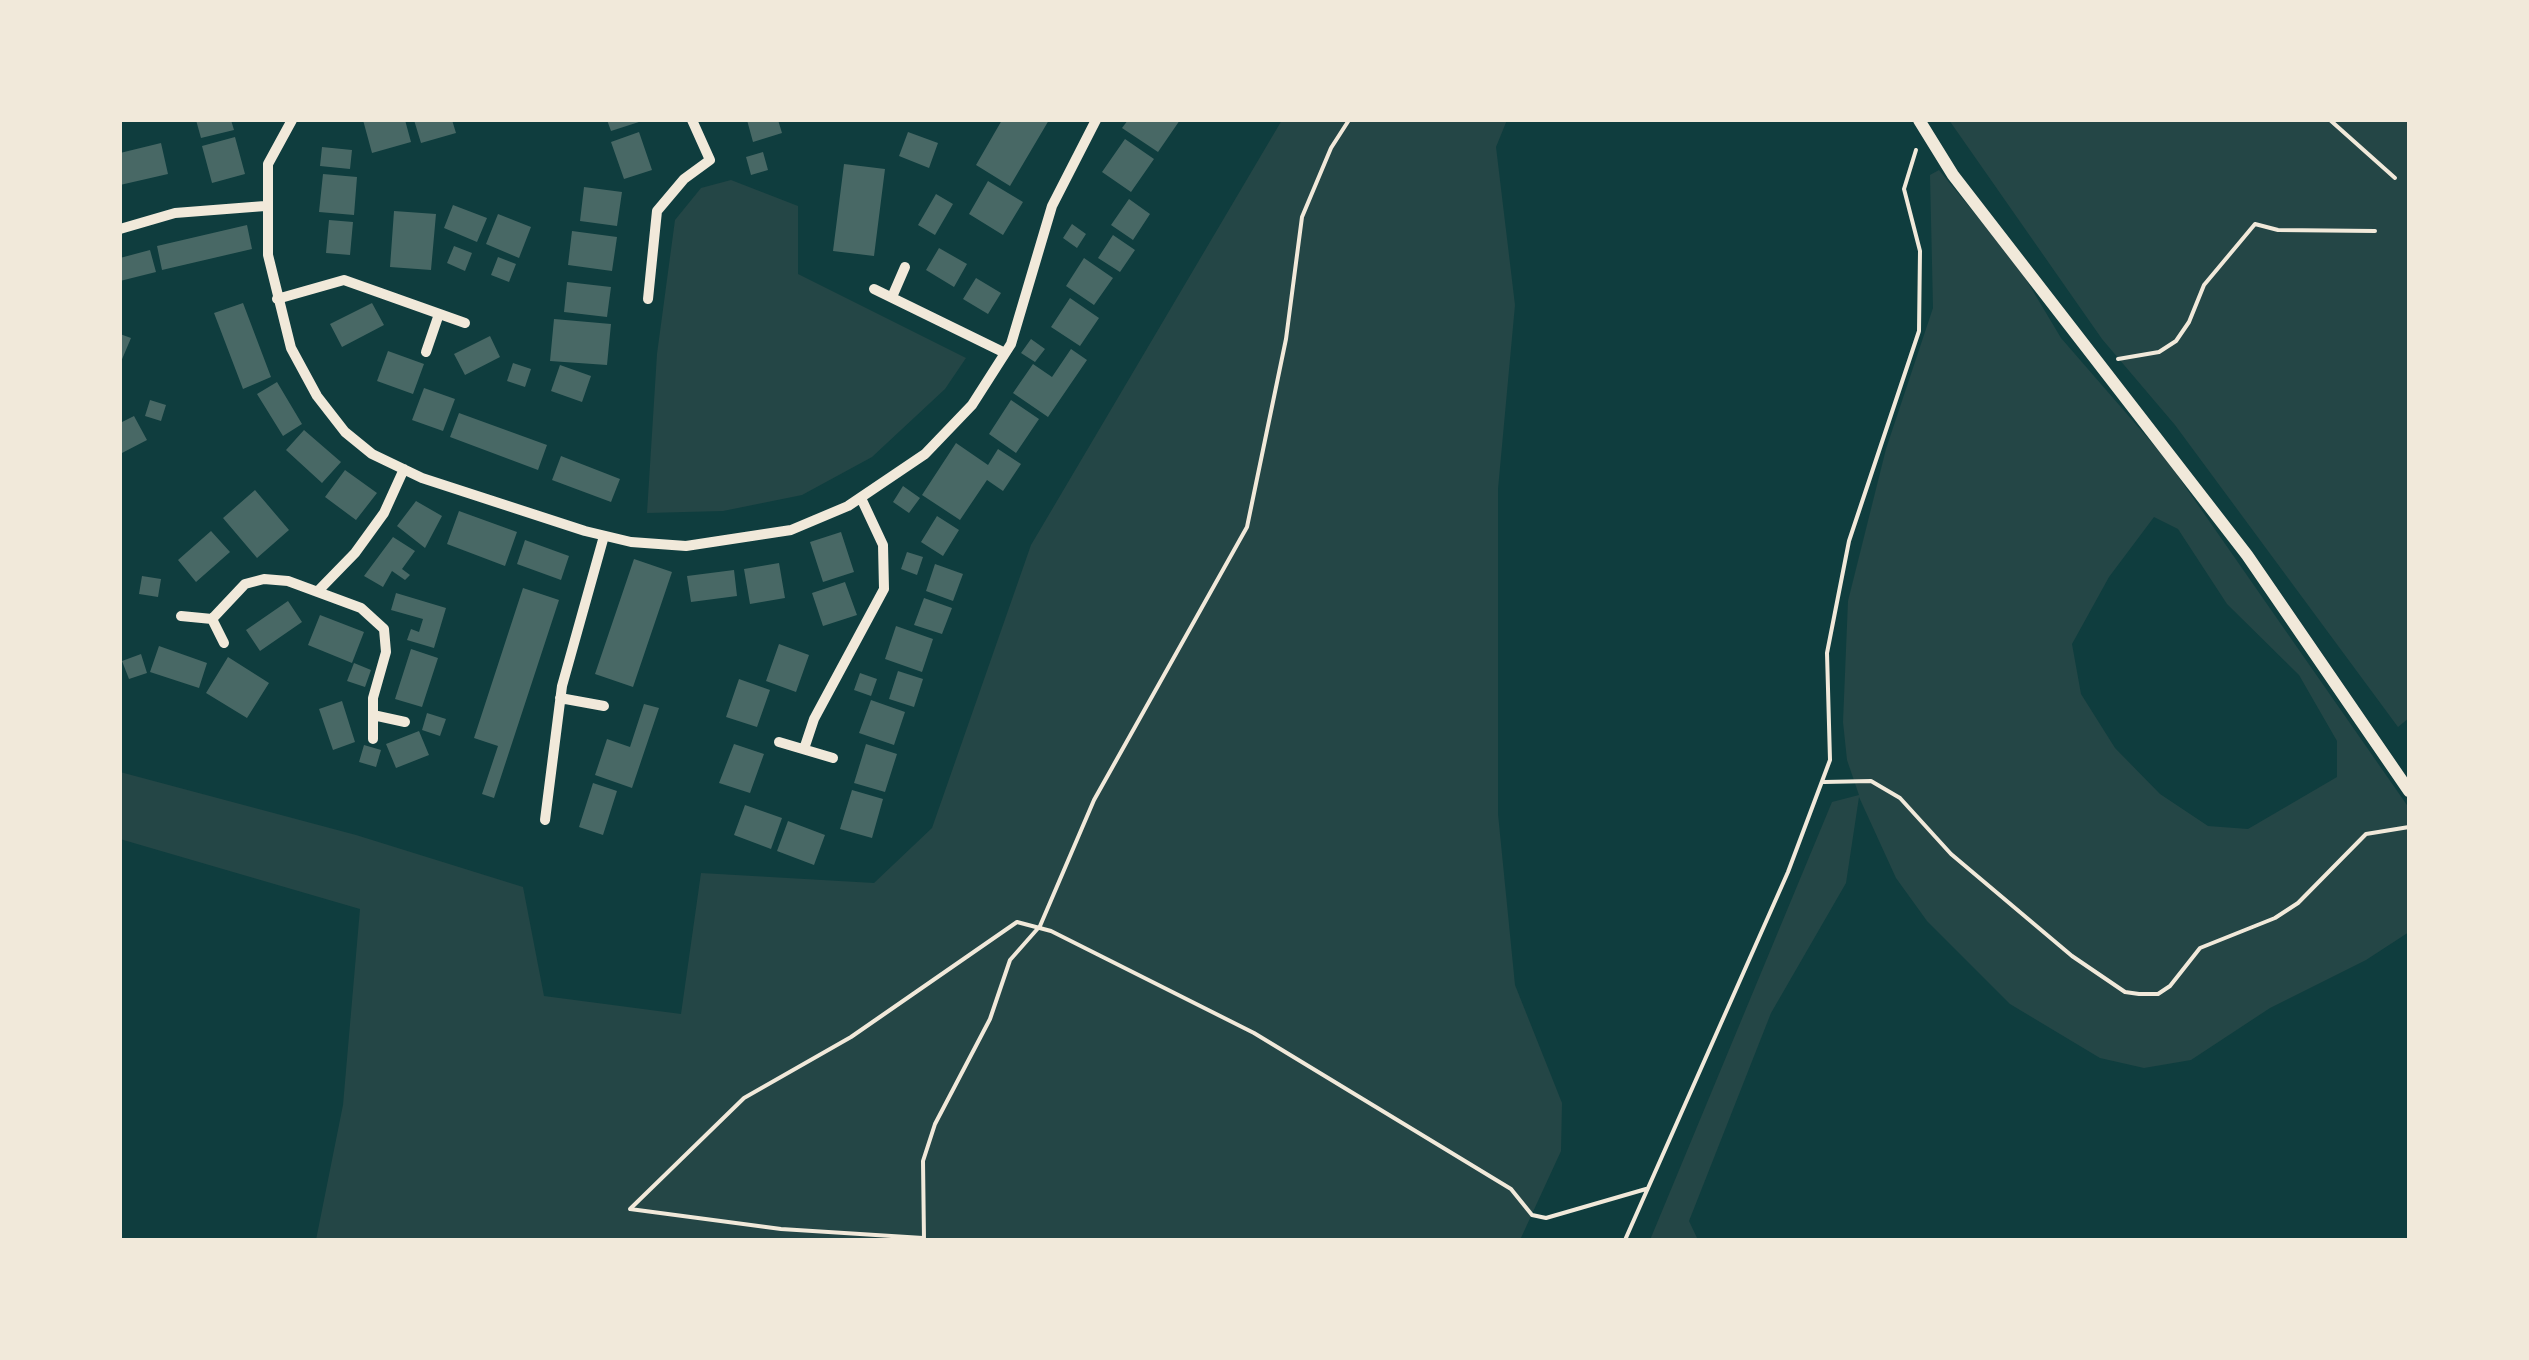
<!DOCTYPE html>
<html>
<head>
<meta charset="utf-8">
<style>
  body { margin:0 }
  #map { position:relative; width:2529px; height:1360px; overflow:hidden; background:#0f3d3e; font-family:"Titillium Web",sans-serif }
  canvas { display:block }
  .frame { position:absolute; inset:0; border:122px solid #f1e9da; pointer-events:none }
</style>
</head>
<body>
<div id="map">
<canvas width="2529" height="1360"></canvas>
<div class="frame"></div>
</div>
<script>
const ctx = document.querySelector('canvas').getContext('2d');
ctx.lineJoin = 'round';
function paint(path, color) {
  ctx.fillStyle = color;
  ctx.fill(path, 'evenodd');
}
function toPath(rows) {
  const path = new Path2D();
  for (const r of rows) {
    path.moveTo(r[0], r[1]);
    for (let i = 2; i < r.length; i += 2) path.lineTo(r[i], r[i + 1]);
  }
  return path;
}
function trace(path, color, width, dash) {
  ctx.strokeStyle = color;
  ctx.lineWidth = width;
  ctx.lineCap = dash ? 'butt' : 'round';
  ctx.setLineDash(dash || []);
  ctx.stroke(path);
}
paint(toPath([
  [1282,120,1507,120,1496,147,1515,305,1498,489,1498,814,1515,985,1562,1103,1561,1151,1520,1240,316,1240,343,1105,360,909,120,839,120,772,356,835,523,887,544,996,681,1014,701,873,874,883,932,828,1031,545],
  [1949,120,2409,120,2409,718,2398,727,2175,425,2102,339],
  [1939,170,2018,266,2061,338,2166,459,2409,808,2409,932,2366,960,2270,1008,2191,1060,2144,1068,2100,1058,2010,1004,1927,921,1896,878,1859,797,1846,883,1771,1013,1689,1221,1698,1240,1650,1240,1832,802,1859,795,1847,760,1843,722,1848,601,1886,449,1933,308,1930,175],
  [2154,517,2178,529,2227,604,2299,675,2337,741,2337,777,2248,829,2208,826,2160,794,2115,748,2081,694,2072,644,2109,577],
  [731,180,798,206,798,274,966,358,945,389,872,457,802,495,723,511,647,513,657,354,675,220,701,188]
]), '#244646');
paint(toPath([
  [196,120,231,120,234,130,201,138],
  [363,120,405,120,411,142,372,153],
  [414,120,452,120,456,133,421,143],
  [607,120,642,120,642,121,611,131],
  [747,120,778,120,782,133,753,142],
  [1002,120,1049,120,1010,186,976,165],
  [1128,120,1180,120,1158,152,1122,128],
  [639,132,652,170,624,179,611,142],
  [908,132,938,143,929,168,899,156],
  [235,137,245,174,212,183,202,146],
  [1125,139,1154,159,1131,192,1102,172],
  [161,143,168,174,120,185,120,153],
  [322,147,352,150,350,169,320,166],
  [763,152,768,170,751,175,746,157],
  [844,164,885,169,874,256,833,251],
  [323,174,357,177,354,215,319,212],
  [988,181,1023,202,1003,235,969,214],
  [584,187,622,192,617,226,580,221],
  [936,194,953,204,935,235,918,225],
  [1129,199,1150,214,1133,240,1111,225],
  [453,205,487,218,477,242,444,228],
  [394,211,436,214,431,270,390,267],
  [498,214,531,227,519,258,486,244],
  [329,220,353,222,350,255,326,253],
  [1072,224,1086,234,1077,248,1063,238],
  [247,225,252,249,162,270,157,246],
  [572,231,617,237,612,271,568,265],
  [1113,235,1135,250,1120,272,1098,258],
  [454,246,472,253,465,271,447,263],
  [939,248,967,264,954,287,926,270],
  [150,250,156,272,120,281,120,258],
  [498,257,516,264,509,282,491,275],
  [1084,258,1113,278,1094,305,1066,286],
  [976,278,1001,293,988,314,963,299],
  [567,282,611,287,607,317,564,312],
  [1070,298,1099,318,1080,346,1051,327],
  [243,303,271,377,243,389,214,313],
  [372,303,384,325,342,347,330,324],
  [554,319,611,324,607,365,550,361],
  [120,334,131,338,120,364],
  [490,336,500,357,465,375,454,354],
  [1031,339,1045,349,1035,362,1021,353],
  [1071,349,1087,360,1048,417,1013,393,1033,364,1052,377],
  [388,351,424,364,413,394,377,381],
  [513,363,531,369,525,387,507,381],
  [560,365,591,376,582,402,551,391],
  [277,382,302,424,283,436,257,394],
  [424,388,455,399,443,431,412,420],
  [150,400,166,405,161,421,145,416],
  [1011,400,1039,419,1016,453,989,434],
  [459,413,547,445,538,470,450,437],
  [134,416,147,440,120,454,120,423],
  [304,430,341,462,322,483,286,450],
  [956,443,988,465,998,449,1021,464,1003,491,987,480,960,520,922,495],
  [561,456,620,479,611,502,552,480],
  [345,470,377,493,356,520,325,497],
  [903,486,920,498,909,513,893,502],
  [255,490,289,530,257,558,223,518],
  [416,501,442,516,425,548,397,526],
  [459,511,517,532,505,566,447,544],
  [937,516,959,530,943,556,921,542],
  [211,531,230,552,196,582,178,560],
  [841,532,854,572,823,582,810,542],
  [393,537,415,551,402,569,410,575,405,580,392,571,383,587,364,576],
  [525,540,569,556,561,580,517,564],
  [907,552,923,557,917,575,901,569],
  [634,559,672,572,633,687,595,674],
  [779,563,785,598,750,604,744,569],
  [935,564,963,574,953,601,926,591],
  [734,570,737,596,691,602,687,576],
  [142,576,161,579,158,597,139,594],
  [845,582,857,615,823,626,812,593],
  [523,588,559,600,494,798,482,794,498,746,474,738],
  [396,593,446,608,434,648,407,640,411,629,419,632,423,619,391,610],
  [924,598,952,608,942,634,914,625],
  [288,601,302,622,260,651,246,630],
  [320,615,364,632,352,663,308,645],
  [896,626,933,639,922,672,885,659],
  [779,644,809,655,796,692,766,681],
  [159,646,207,663,199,688,150,672],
  [411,649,438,658,422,707,395,699],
  [141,654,147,673,129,679,122,661],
  [228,657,269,683,247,718,206,693],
  [354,663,371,670,365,687,347,681],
  [898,671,923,679,914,707,889,699],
  [860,673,877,679,871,696,854,690],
  [739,679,770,690,757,727,726,717],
  [871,700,905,712,894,745,859,733],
  [342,701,355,742,333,750,319,709],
  [644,704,659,708,632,788,595,775,607,739,630,747],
  [427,713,446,719,440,736,422,730],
  [419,731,429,755,396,768,386,744],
  [734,744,764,754,750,793,719,783],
  [866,744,897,754,885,792,854,783],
  [364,745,381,750,376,767,359,762],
  [593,783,617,791,603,835,579,827],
  [852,790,883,799,872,838,840,829],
  [745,805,782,818,771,849,734,835],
  [788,821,825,835,814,865,777,851]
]), '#486865');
trace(toPath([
  [2330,120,2395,178],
  [2118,359,2159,352,2176,341,2189,322,2204,285,2255,224,2278,230,2375,231],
  [1824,782,1871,781,1900,798,1951,854,2072,956,2125,992,2139,994,2158,994,2170,986,2200,948,2275,918,2298,903,2366,834,2409,827],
  [630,1209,744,1098,851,1037,1017,922,1051,931,1254,1033,1511,1189,1532,1215,1546,1218,1646,1189],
  [630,1209,781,1229,923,1238],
  [924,1240,923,1161,935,1124,990,1019,1010,960,1040,926,1094,800,1247,527,1286,339,1302,217,1331,148,1349,120],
  [1625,1240,1788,872,1830,760,1827,653,1849,541,1919,331,1920,251,1904,189,1916,150]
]), '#f1e9da', 4);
trace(toPath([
  [292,120,268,164,268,255,291,348,317,396,345,432,372,454,422,478,585,531,631,542,686,546,791,530,848,506,925,454,972,405,1011,344,1052,206,1096,120],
  [120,229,175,213,265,206],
  [874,289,1005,353],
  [892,297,905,267],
  [277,299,344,280,465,323],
  [648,299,657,211,684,179,710,160,692,120],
  [426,352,439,314],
  [317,592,355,553,384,513,404,469],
  [181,616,212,619],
  [224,643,212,619,245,584,264,579,288,581,361,608,384,629,386,652,373,698,373,739],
  [560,698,604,706],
  [373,715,405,722],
  [779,742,833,758],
  [804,749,814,719,884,589,883,545,861,498],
  [545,820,562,686,604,536]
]), '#f1e9da', 10);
trace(toPath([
  [1919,120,1953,175,2247,555,2409,791]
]), '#f1e9da', 12);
</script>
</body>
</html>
